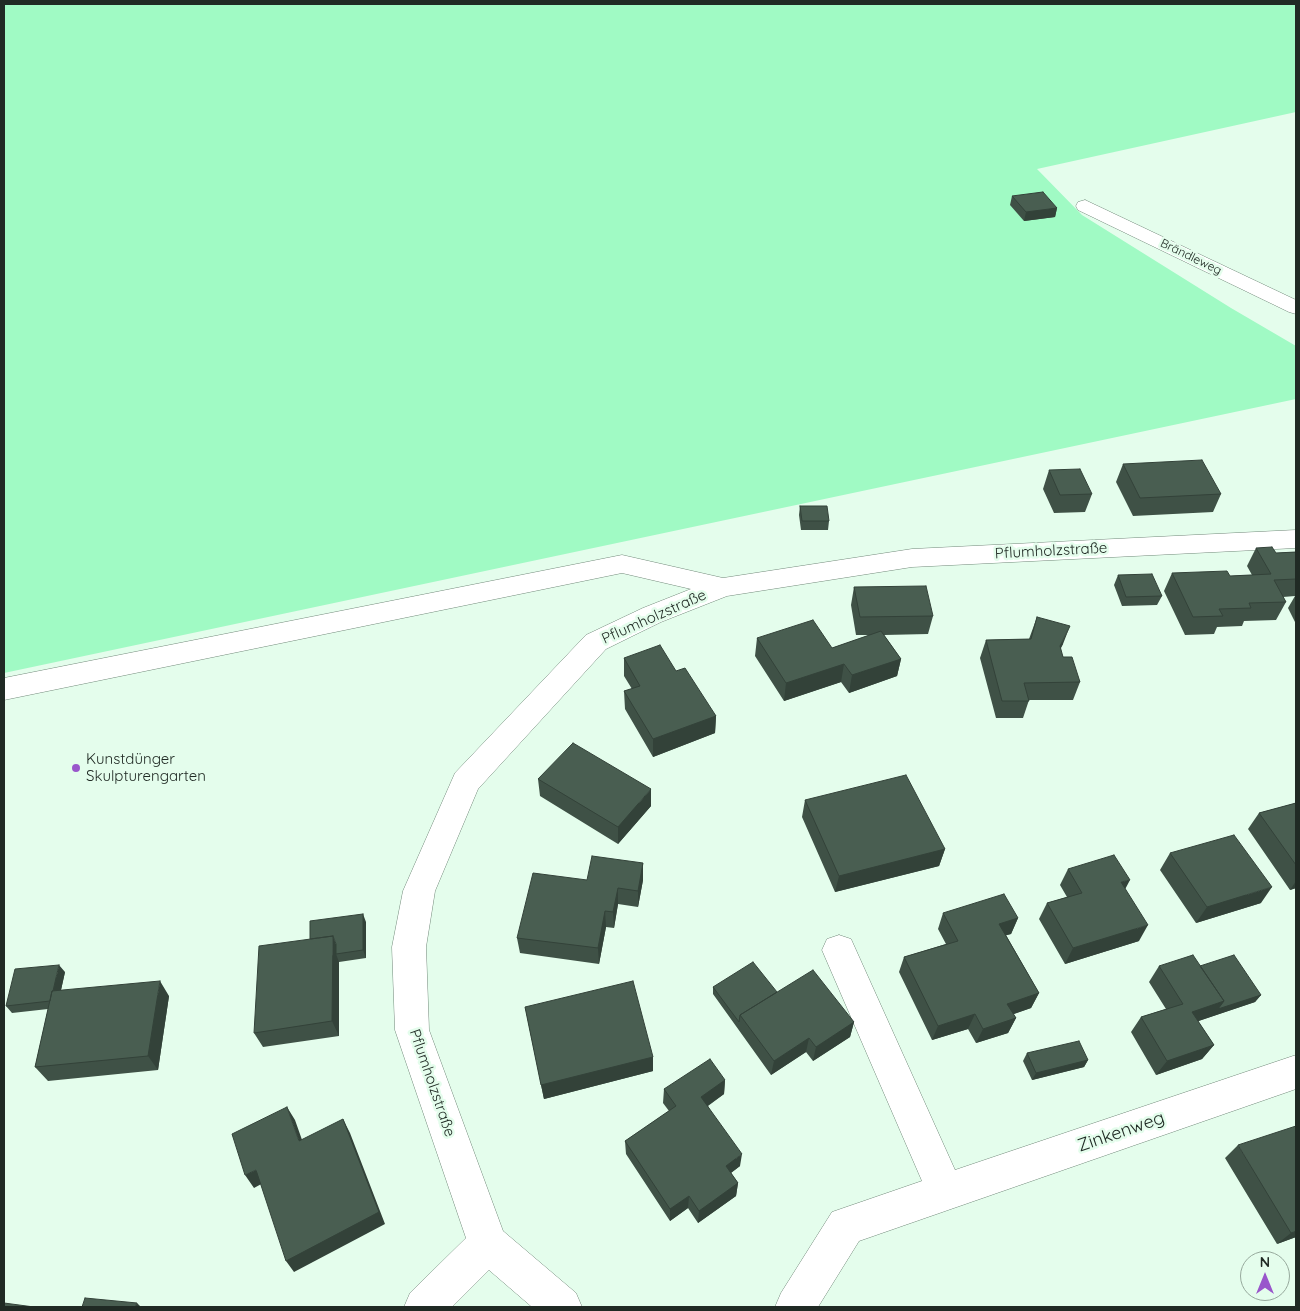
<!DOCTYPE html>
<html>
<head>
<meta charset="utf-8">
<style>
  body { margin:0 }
  #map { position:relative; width:1300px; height:1311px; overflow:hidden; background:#e4fdec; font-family:Quicksand,sans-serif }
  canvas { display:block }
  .frame { position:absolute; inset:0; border:5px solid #202a24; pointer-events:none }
  .north { position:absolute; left:1240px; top:1251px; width:50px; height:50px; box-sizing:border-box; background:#e4fdec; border:1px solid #96a99c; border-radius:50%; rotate:0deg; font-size:14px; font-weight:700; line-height:20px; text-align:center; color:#202a24 }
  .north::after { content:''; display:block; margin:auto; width:18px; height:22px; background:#9956cb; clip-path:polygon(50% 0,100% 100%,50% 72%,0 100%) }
</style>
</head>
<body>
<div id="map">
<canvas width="1300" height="1311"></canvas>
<div class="frame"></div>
<div class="north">N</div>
</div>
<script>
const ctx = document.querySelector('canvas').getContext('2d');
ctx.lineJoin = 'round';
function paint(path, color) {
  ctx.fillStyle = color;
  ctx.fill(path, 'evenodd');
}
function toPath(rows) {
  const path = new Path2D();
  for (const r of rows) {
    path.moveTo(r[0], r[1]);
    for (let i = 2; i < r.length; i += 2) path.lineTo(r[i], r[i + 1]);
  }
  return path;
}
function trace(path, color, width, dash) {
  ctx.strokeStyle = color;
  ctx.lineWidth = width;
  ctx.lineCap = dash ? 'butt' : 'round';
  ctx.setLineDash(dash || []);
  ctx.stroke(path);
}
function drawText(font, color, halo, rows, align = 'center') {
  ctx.font = font + ' Quicksand,sans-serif';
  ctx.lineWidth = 5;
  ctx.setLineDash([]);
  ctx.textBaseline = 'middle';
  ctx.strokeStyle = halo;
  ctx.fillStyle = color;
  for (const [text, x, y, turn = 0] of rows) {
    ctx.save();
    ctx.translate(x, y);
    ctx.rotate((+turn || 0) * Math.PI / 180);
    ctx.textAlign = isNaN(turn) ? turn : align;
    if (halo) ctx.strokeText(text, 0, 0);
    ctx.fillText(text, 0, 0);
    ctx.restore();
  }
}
paint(toPath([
  [4,4,1296,4,1296,112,1037,169,1082,215,1231,308,1296,346,1296,399,4,673]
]), '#a0fac4');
const street = toPath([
  [1085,200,1296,300,1296,314,1289,312,1078,210,1076,206,1078,202,1085,200],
  [1296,530,1296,548,912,567,727,596,661,622,606,649,478,789,435,891,426,947,429,1030,503,1231,576,1293,582,1307,532,1307,489,1270,452,1307,404,1307,410,1293,466,1238,395,1030,392,947,403,891,455,773,586,635,643,608,691,589,622,573,4,700,4,678,622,555,723,578,912,549,1296,530],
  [839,935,851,939,955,1170,1296,1055,1296,1089,859,1241,818,1307,775,1307,781,1293,832,1212,922,1181,822,950,827,939,839,935]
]);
trace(street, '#738a7b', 1);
paint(street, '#fff');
paint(toPath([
  [1012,196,1057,208,1055,217,1024,221,1010,205],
  [1123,464,1221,494,1213,512,1133,516,1116,482],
  [1049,470,1092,494,1085,512,1054,513,1043,489],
  [800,506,829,521,828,530,801,530,799,515],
  [1256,548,1276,553,1296,552,1296,624,1288,608,1295,596,1283,597,1286,602,1276,620,1244,621,1242,626,1217,627,1214,634,1185,635,1164,591,1172,573,1230,576,1252,575,1247,566],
  [1118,575,1162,596,1157,605,1122,606,1114,585],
  [854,587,933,616,928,634,884,635,901,659,897,676,849,693,841,682,784,701,755,656,757,638,832,648,870,635,856,635,851,605],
  [1037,617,1063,644,1060,649,1063,657,1080,682,1073,700,1029,700,1023,718,996,718,980,658,986,640,1029,639],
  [624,658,676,671,716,716,715,733,653,757,625,709,624,691,632,689,624,676],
  [538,779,651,806,618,844,540,796],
  [805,800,945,849,939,866,835,892,802,817],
  [1296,803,1296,888,1290,890,1248,829,1259,813],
  [1170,853,1261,903,1196,923,1160,870],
  [643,863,643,880,638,907,618,904,614,928,606,927,599,964,520,953,517,938,587,880],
  [1068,869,1125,889,1139,941,1065,964,1039,919,1047,903,1067,897,1060,885],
  [943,913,1018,918,1011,934,1006,935,1039,993,1031,1008,1013,1014,1016,1018,1008,1033,976,1043,968,1029,932,1040,899,972,904,957,946,944,938,929],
  [366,922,366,958,339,962,339,1036,263,1047,254,1033],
  [1159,966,1200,966,1261,995,1255,1002,1198,1021,1214,1045,1202,1059,1156,1075,1131,1032,1141,1017,1166,1009,1149,982],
  [65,972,61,990,169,996,158,1070,48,1081,35,1067,48,1009,12,1013,6,1006],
  [713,987,777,992,854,1022,850,1037,813,1061,806,1052,771,1075,713,994],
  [525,1007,653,1057,653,1071,544,1099],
  [1027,1053,1088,1060,1084,1067,1032,1080,1023,1061],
  [725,1080,724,1094,708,1106,740,1166,731,1173,738,1183,736,1196,698,1223,688,1208,670,1221,626,1154,625,1141,669,1111,663,1103,664,1089],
  [1238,1145,1296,1237,1277,1244,1225,1158]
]), '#3f5146');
paint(toPath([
  [1057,208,1055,217,1024,221,1026,212],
  [1070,626,1063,644,1053,664,1060,646],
  [901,659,897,676,849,693,852,675],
  [844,664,841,682,784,701,786,683],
  [716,716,715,733,653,757,653,739],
  [651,789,651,806,618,844,618,827],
  [945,849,939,866,835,892,839,876],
  [643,863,643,880,638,907,638,891],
  [1130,880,1121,897,1121,882],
  [1296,881,1296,888,1290,890],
  [1272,887,1261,903,1196,923,1207,907],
  [618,888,618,904,614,928,613,912],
  [605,911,606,927,599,964,598,948],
  [363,914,366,922,366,958,363,950],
  [1018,918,1011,934,992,939,999,924],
  [1148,925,1139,941,1065,964,1073,948],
  [333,936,339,952,336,954,339,962,339,1036,332,1021],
  [59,965,65,972,57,1008,51,1001],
  [160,981,169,996,158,1070,148,1056],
  [1039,993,1031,1008,1000,1019,1007,1004],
  [1261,995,1255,1002,1181,1027,1192,1012,1224,1001],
  [975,1014,968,1029,932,1040,938,1026],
  [1016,1018,1008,1033,976,1043,983,1029],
  [854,1022,850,1037,813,1061,816,1047],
  [809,1038,806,1052,771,1075,774,1061],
  [1214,1045,1202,1059,1156,1075,1167,1061],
  [653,1057,653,1071,544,1099,541,1085],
  [1088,1060,1084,1067,1032,1080,1036,1073],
  [725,1080,724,1094,700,1111,701,1097],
  [287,1107,295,1120,307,1154,299,1141],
  [343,1119,350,1133,385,1224,294,1272,286,1261],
  [742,1154,740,1166,724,1178,726,1166],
  [256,1170,265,1182,254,1188,245,1175],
  [738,1183,736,1196,698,1223,699,1211],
  [689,1196,688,1208,670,1221,670,1209],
  [1296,1231,1296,1237,1277,1244,1291,1233],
  [137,1303,141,1307,135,1307]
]), '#334239');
const building = toPath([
  [1043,192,1057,208,1026,212,1012,196,1043,192],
  [1202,460,1221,494,1140,498,1123,464,1202,460],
  [1080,469,1092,494,1060,495,1049,470,1080,469],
  [800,506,827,506,829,521,802,521,800,506],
  [1272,547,1276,553,1296,552,1296,579,1274,580,1286,602,1249,603,1251,608,1219,609,1223,616,1193,617,1172,573,1227,571,1230,576,1271,574,1256,548,1272,547],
  [1152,574,1162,596,1126,597,1118,575,1152,574],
  [926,586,933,616,860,617,854,587,926,586],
  [1037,617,1070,626,1060,646,1063,657,1072,657,1080,682,1024,683,1029,701,1002,701,986,640,1031,639,1037,617],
  [813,620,832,648,881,631,901,659,852,675,844,664,786,683,757,638,813,620],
  [660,645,676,671,685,668,716,716,653,739,624,691,640,686,624,658,660,645],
  [573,743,651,789,618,827,538,779,573,743],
  [906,775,945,849,839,876,805,800,906,775],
  [1296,803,1296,865,1259,813,1296,803],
  [1234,835,1272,887,1207,907,1170,853,1234,835],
  [1114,855,1130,880,1121,882,1148,925,1073,948,1047,903,1082,893,1068,869,1114,855],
  [592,856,643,863,638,891,618,888,613,912,605,911,598,948,517,938,533,873,587,880,592,856],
  [1004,894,1018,918,999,924,1039,993,1007,1004,1016,1018,983,1029,975,1014,938,1026,904,957,958,941,943,913,1004,894],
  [363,914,363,950,336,954,336,944,333,936,310,939,310,921,363,914],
  [333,936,332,1021,254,1033,259,946,333,936],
  [1193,955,1224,1001,1192,1012,1214,1045,1167,1061,1141,1017,1183,1004,1159,966,1193,955],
  [1234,955,1261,995,1218,1009,1224,1001,1200,966,1234,955],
  [753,962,777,992,740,1015,739,1022,713,987,753,962],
  [59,965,53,991,52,991,50,1001,6,1006,15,969,59,965],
  [813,970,854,1022,816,1047,809,1038,774,1061,740,1015,813,970],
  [160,981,148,1056,35,1067,52,991,160,981],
  [633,981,653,1057,541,1085,525,1007,633,981],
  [1079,1041,1088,1060,1036,1073,1027,1053,1079,1041],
  [710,1059,725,1080,701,1097,742,1154,726,1166,738,1183,699,1211,689,1196,670,1209,625,1141,676,1106,664,1089,710,1059],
  [287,1107,299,1141,343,1119,379,1212,286,1261,256,1170,245,1175,232,1134,287,1107],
  [1296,1126,1296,1231,1291,1233,1238,1145,1296,1126],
  [85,1298,137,1303,135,1307,82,1307,85,1298],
  [4,1303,34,1307,4,1307,4,1303]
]);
paint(building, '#495e51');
trace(building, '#334239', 1);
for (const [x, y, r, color] of [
  [76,768,5,"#9956cb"]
]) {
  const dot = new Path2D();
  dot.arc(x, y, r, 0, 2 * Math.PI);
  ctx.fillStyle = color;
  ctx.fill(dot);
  trace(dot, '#e4fdec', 2);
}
drawText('12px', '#202a24', '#e4fdec', [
  ["Brändleweg",1191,257,26]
]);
drawText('15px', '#202a24', '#e4fdec', [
  ["Pflumholzstraße",1051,551,-3],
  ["Pflumholzstraße",654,617,-24],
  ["Pflumholzstraße",432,1083,71]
]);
drawText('15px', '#202a24', '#e4fdec', [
  ["Kunstdünger",86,759],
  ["Skulpturengarten",86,776]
], 'left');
drawText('18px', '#202a24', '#e4fdec', [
  ["Zinkenweg",1121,1132,-19]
]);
</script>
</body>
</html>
